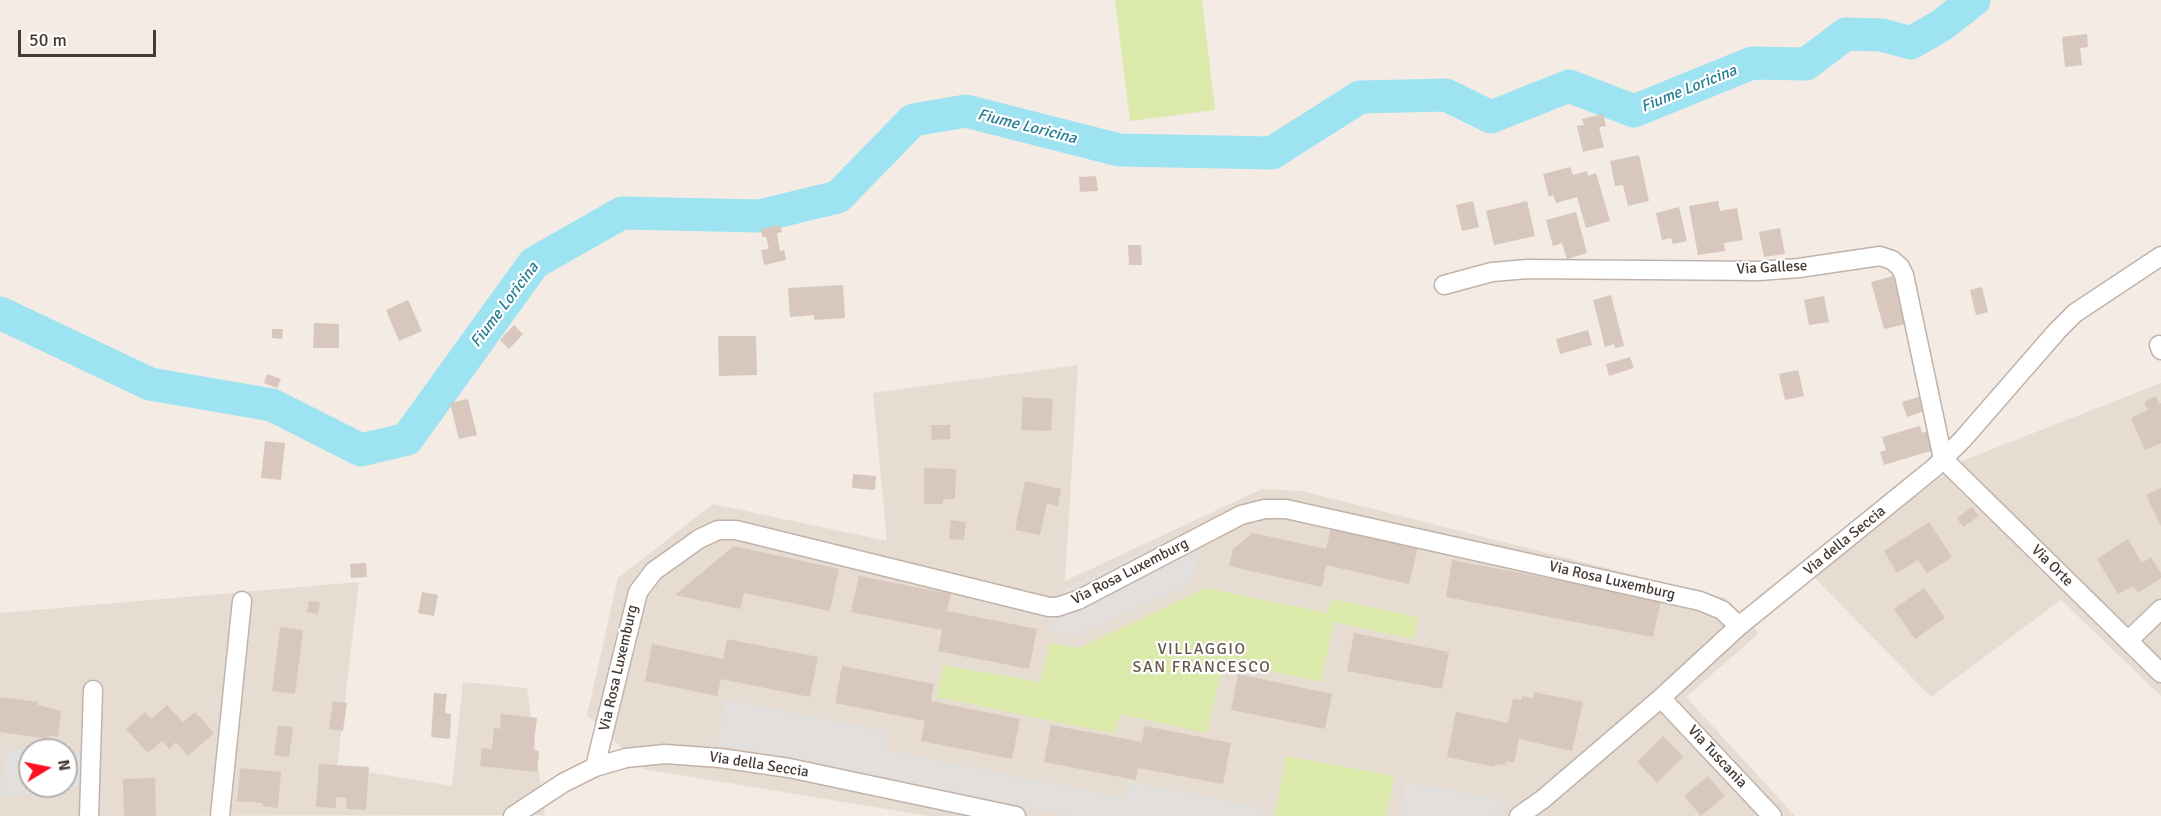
<!DOCTYPE html>
<html>
<head>
<meta charset="utf-8">
<style>
  body { margin:0 }
  #map { position:relative; width:2161px; height:816px; overflow:hidden; background:#f3ebe4; font-family:Signika,sans-serif }
  canvas { display:block }
  .north { position:absolute; left:18px; top:738px; width:60px; height:60px; box-sizing:border-box; background:#fff; border:2px solid #b5b0ae; border-radius:50%; rotate:80deg; font-size:16px; font-weight:700; line-height:24px; text-align:center; color:#453a34 }
  .north::after { content:''; display:block; margin:auto; width:21px; height:27px; background:#ff0f21; clip-path:polygon(50% 0,100% 100%,50% 72%,0 100%) }
  .scale { position:absolute; left:18px; top:30px; width:138px; height:27px; box-sizing:border-box; border:3px solid #453a34; border-top:0; padding-left:8px; font-size:18px; line-height:21px; white-space:nowrap; color:#453a34; -webkit-text-stroke:4px #fff; paint-order:stroke }
</style>
</head>
<body>
<div id="map">
<canvas width="2161" height="816"></canvas>
<div class="north">N</div>
<div class="scale">50 m</div>
</div>
<script>
const ctx = document.querySelector('canvas').getContext('2d');
ctx.lineJoin = 'round';
function paint(path, color) {
  ctx.fillStyle = color;
  ctx.fill(path, 'evenodd');
}
function toPath(rows) {
  const path = new Path2D();
  for (const r of rows) {
    path.moveTo(r[0], r[1]);
    for (let i = 2; i < r.length; i += 2) path.lineTo(r[i], r[i + 1]);
  }
  return path;
}
function trace(path, color, width, dash) {
  ctx.strokeStyle = color;
  ctx.lineWidth = width;
  ctx.lineCap = dash ? 'butt' : 'round';
  ctx.setLineDash(dash || []);
  ctx.stroke(path);
}
function drawText(font, color, halo, rows, align = 'center') {
  ctx.font = font + ' Signika,sans-serif';
  ctx.lineWidth = 4.5;
  ctx.setLineDash([]);
  ctx.textBaseline = 'middle';
  ctx.strokeStyle = halo;
  ctx.fillStyle = color;
  for (const [text, x, y, turn = 0] of rows) {
    ctx.save();
    ctx.translate(x, y);
    ctx.rotate((+turn || 0) * Math.PI / 180);
    ctx.textAlign = isNaN(turn) ? turn : align;
    if (halo) ctx.strokeText(text, 0, 0);
    ctx.fillText(text, 0, 0);
    ctx.restore();
  }
}
paint(toPath([
  [1078,365,1065,581,1262,489,1302,491,1725,598,1759,633,1686,697,1795,816,929,816,644,769,587,715,618,578,713,504,887,541,873,393],
  [2161,383,2161,696,2061,600,1931,697,1813,576,1962,461],
  [359,582,337,767,452,786,463,682,527,688,545,815,0,816,0,613],
  [30,750,66,750,66,786,30,786]
]), '#e7dcd2');
paint(toPath([
  [1115,0,1202,0,1215,110,1130,121],
  [1206,588,1328,613,1332,599,1418,617,1414,639,1334,622,1321,682,1224,661,1207,733,1120,714,1115,734,937,697,943,665,1040,682,1050,643,1079,648],
  [1286,756,1394,776,1386,816,1275,816]
]), '#dbe9ab');
paint(toPath([
  [1205,523,1192,582,1078,636,1050,631,1058,592],
  [726,699,889,732,886,750,1125,798,1129,781,1263,808,1261,816,1070,816,717,744],
  [7,748,32,750,30,750,30,786,66,786,66,753,84,754,82,787,0,798],
  [1406,782,1496,798,1506,810,1494,816,1400,816]
]), '#e3dfdd');
trace(toPath([
  [0,313,150,384,272,405,361,450,407,439,534,263,622,213,759,216,838,197,913,120,966,111,1119,150,1272,153,1360,97,1446,95,1491,117,1569,86,1634,111,1752,63,1806,64,1846,34,1882,35,1911,43,1942,25,1974,0]
]), '#9ee3f2', 33);
paint(toPath([
  [2087,34,2088,47,2080,48,2082,65,2065,67,2062,37],
  [1603,114,1606,126,1599,127,1604,147,1583,152,1577,126,1584,125,1582,119],
  [1639,155,1649,201,1628,206,1623,185,1615,186,1610,161],
  [1570,167,1573,175,1587,171,1588,176,1596,173,1610,221,1586,228,1577,197,1556,203,1553,195,1549,197,1543,174],
  [1096,176,1098,191,1080,192,1079,177],
  [1473,201,1479,227,1462,231,1456,205],
  [1527,201,1535,236,1494,245,1486,211],
  [1718,201,1720,211,1737,208,1743,240,1724,243,1725,251,1698,255,1689,206],
  [1679,207,1687,241,1673,244,1671,238,1662,240,1656,213],
  [1576,212,1587,253,1567,259,1562,243,1553,246,1546,220],
  [780,225,782,232,777,233,780,251,784,250,786,260,764,265,761,250,769,249,766,237,762,237,761,229],
  [1780,228,1785,254,1764,257,1759,232],
  [1128,245,1141,245,1142,265,1129,265],
  [1893,276,1906,324,1884,329,1871,282],
  [843,285,845,318,814,320,814,315,790,317,788,288],
  [1982,287,1988,312,1976,315,1970,290],
  [1611,295,1624,346,1615,348,1614,344,1605,347,1593,300],
  [1824,296,1829,322,1809,325,1804,300],
  [408,300,422,331,399,341,386,310],
  [314,323,339,324,339,348,313,348],
  [514,325,523,334,509,349,500,340],
  [272,329,283,329,282,339,272,338],
  [1588,330,1592,345,1560,354,1556,339],
  [718,336,756,336,757,375,719,376],
  [1630,357,1634,368,1609,376,1606,364],
  [1798,370,1804,396,1785,400,1779,374],
  [267,374,281,379,277,388,264,383],
  [1925,395,1930,409,1907,417,1902,402],
  [2156,396,2159,404,2161,403,2161,443,2145,450,2131,418,2148,410,2144,402],
  [1023,397,1053,399,1051,431,1021,430],
  [468,399,477,435,459,439,450,403],
  [931,425,950,425,950,439,932,440],
  [1920,426,1922,433,1931,430,1937,449,1884,465,1880,452,1886,450,1882,437],
  [265,441,285,443,281,480,261,478],
  [924,468,956,469,955,499,943,499,943,504,924,504],
  [853,474,876,476,875,490,852,488],
  [1025,481,1061,489,1058,506,1047,503,1040,535,1015,530],
  [2161,488,2161,526,2146,495],
  [1972,507,1979,516,1963,527,1957,518],
  [951,520,966,522,964,540,949,539],
  [1929,522,1952,557,1927,573,1918,560,1897,573,1884,551],
  [1331,528,1418,547,1409,584,1326,565,1322,587,1229,566,1233,549,1253,533,1326,549],
  [2128,539,2142,563,2151,557,2161,573,2161,578,2138,593,2133,586,2118,594,2097,559],
  [734,546,839,569,830,611,744,593,740,609,675,595],
  [1452,560,1661,600,1653,637,1446,597],
  [366,563,367,577,351,578,350,564],
  [859,576,951,594,947,611,1037,629,1029,669,938,651,942,630,851,612],
  [1924,588,1945,618,1915,639,1894,609],
  [422,592,438,595,434,616,418,613],
  [309,601,320,602,318,614,307,612],
  [280,627,303,630,295,694,272,691],
  [1354,633,1449,652,1442,689,1347,671],
  [727,639,818,657,810,697,721,679,717,696,645,681,652,644,723,659],
  [842,666,934,684,931,701,1020,719,1012,759,921,741,925,721,835,703],
  [1238,674,1332,694,1325,729,1231,710],
  [1534,692,1583,702,1572,751,1519,739,1514,763,1506,761,1505,765,1495,764,1495,767,1447,757,1456,712,1508,723,1513,699,1521,700,1522,696,1533,698],
  [434,693,447,694,445,713,451,714,450,739,431,737],
  [0,697,38,702,38,705,61,711,58,737,49,735,49,739,0,732],
  [333,701,347,703,343,731,329,729],
  [167,705,183,722,195,712,214,733,188,756,176,742,169,749,162,741,148,753,126,729,145,712,151,719],
  [501,714,537,718,533,750,539,751,537,772,480,766,482,748,492,749,494,728,500,729],
  [1051,725,1142,742,1145,726,1231,743,1223,784,1138,768,1136,780,1044,762],
  [278,726,293,727,289,757,274,755],
  [1663,736,1683,757,1657,783,1637,762],
  [319,764,369,767,366,810,346,809,347,798,336,797,336,808,316,807],
  [240,768,281,772,278,808,263,806,263,803,237,801],
  [1708,776,1725,796,1701,816,1684,796],
  [155,778,156,816,124,816,123,779]
]), '#d8c7bc');
const minor = toPath([
  [1444,285,1492,272,1528,269,1759,271,1799,268,1880,256,1892,260,1900,267,1904,275,1943,459,2161,673],
  [2159,345,2161,350],
  [2128,641,2161,609],
  [1661,698,1772,816],
  [595,767,638,592,654,571,699,539,718,530,736,530,1049,607,1057,607,1078,600,1241,515,1265,509,1286,509,1700,601,1722,610,1739,626],
  [89,816,93,690],
  [220,816,242,601],
  [513,816,563,783,595,767,626,758,665,754,720,758,789,768,1016,816],
  [1519,816,1543,799,1661,698,1739,626,1934,468,1963,439,2057,331,2075,313,2161,256]
]);
trace(minor, '#c1b3a9', 21);
trace(minor, '#fff', 18);
drawText('15px', '#453a34', '#fff', [
  ["Via Gallese",1772,268,-3],
  ["Via della Seccia",1845,541,-39],
  ["Via Orte",2052,566,45],
  ["Via Rosa Luxemburg",1130,572,-27],
  ["Via Rosa Luxemburg",1612,581,13],
  ["Via Rosa Luxemburg",619,668,-77],
  ["Via Tuscania",1717,757,47],
  ["Via della Seccia",759,765,9]
]);
drawText('italic 16px', '#257e93', '#fff', [
  ["Fiume Loricina",1689,89,-22],
  ["Fiume Loricina",1027,127,14],
  ["Fiume Loricina",505,305,-53]
]);
ctx.letterSpacing = '1.5px';
drawText('16px', '#68564b', '#fff', [
  ["VILLAGGIO",1202,650],
  ["SAN FRANCESCO",1202,668]
]);
ctx.letterSpacing = '0px';
</script>
</body>
</html>
